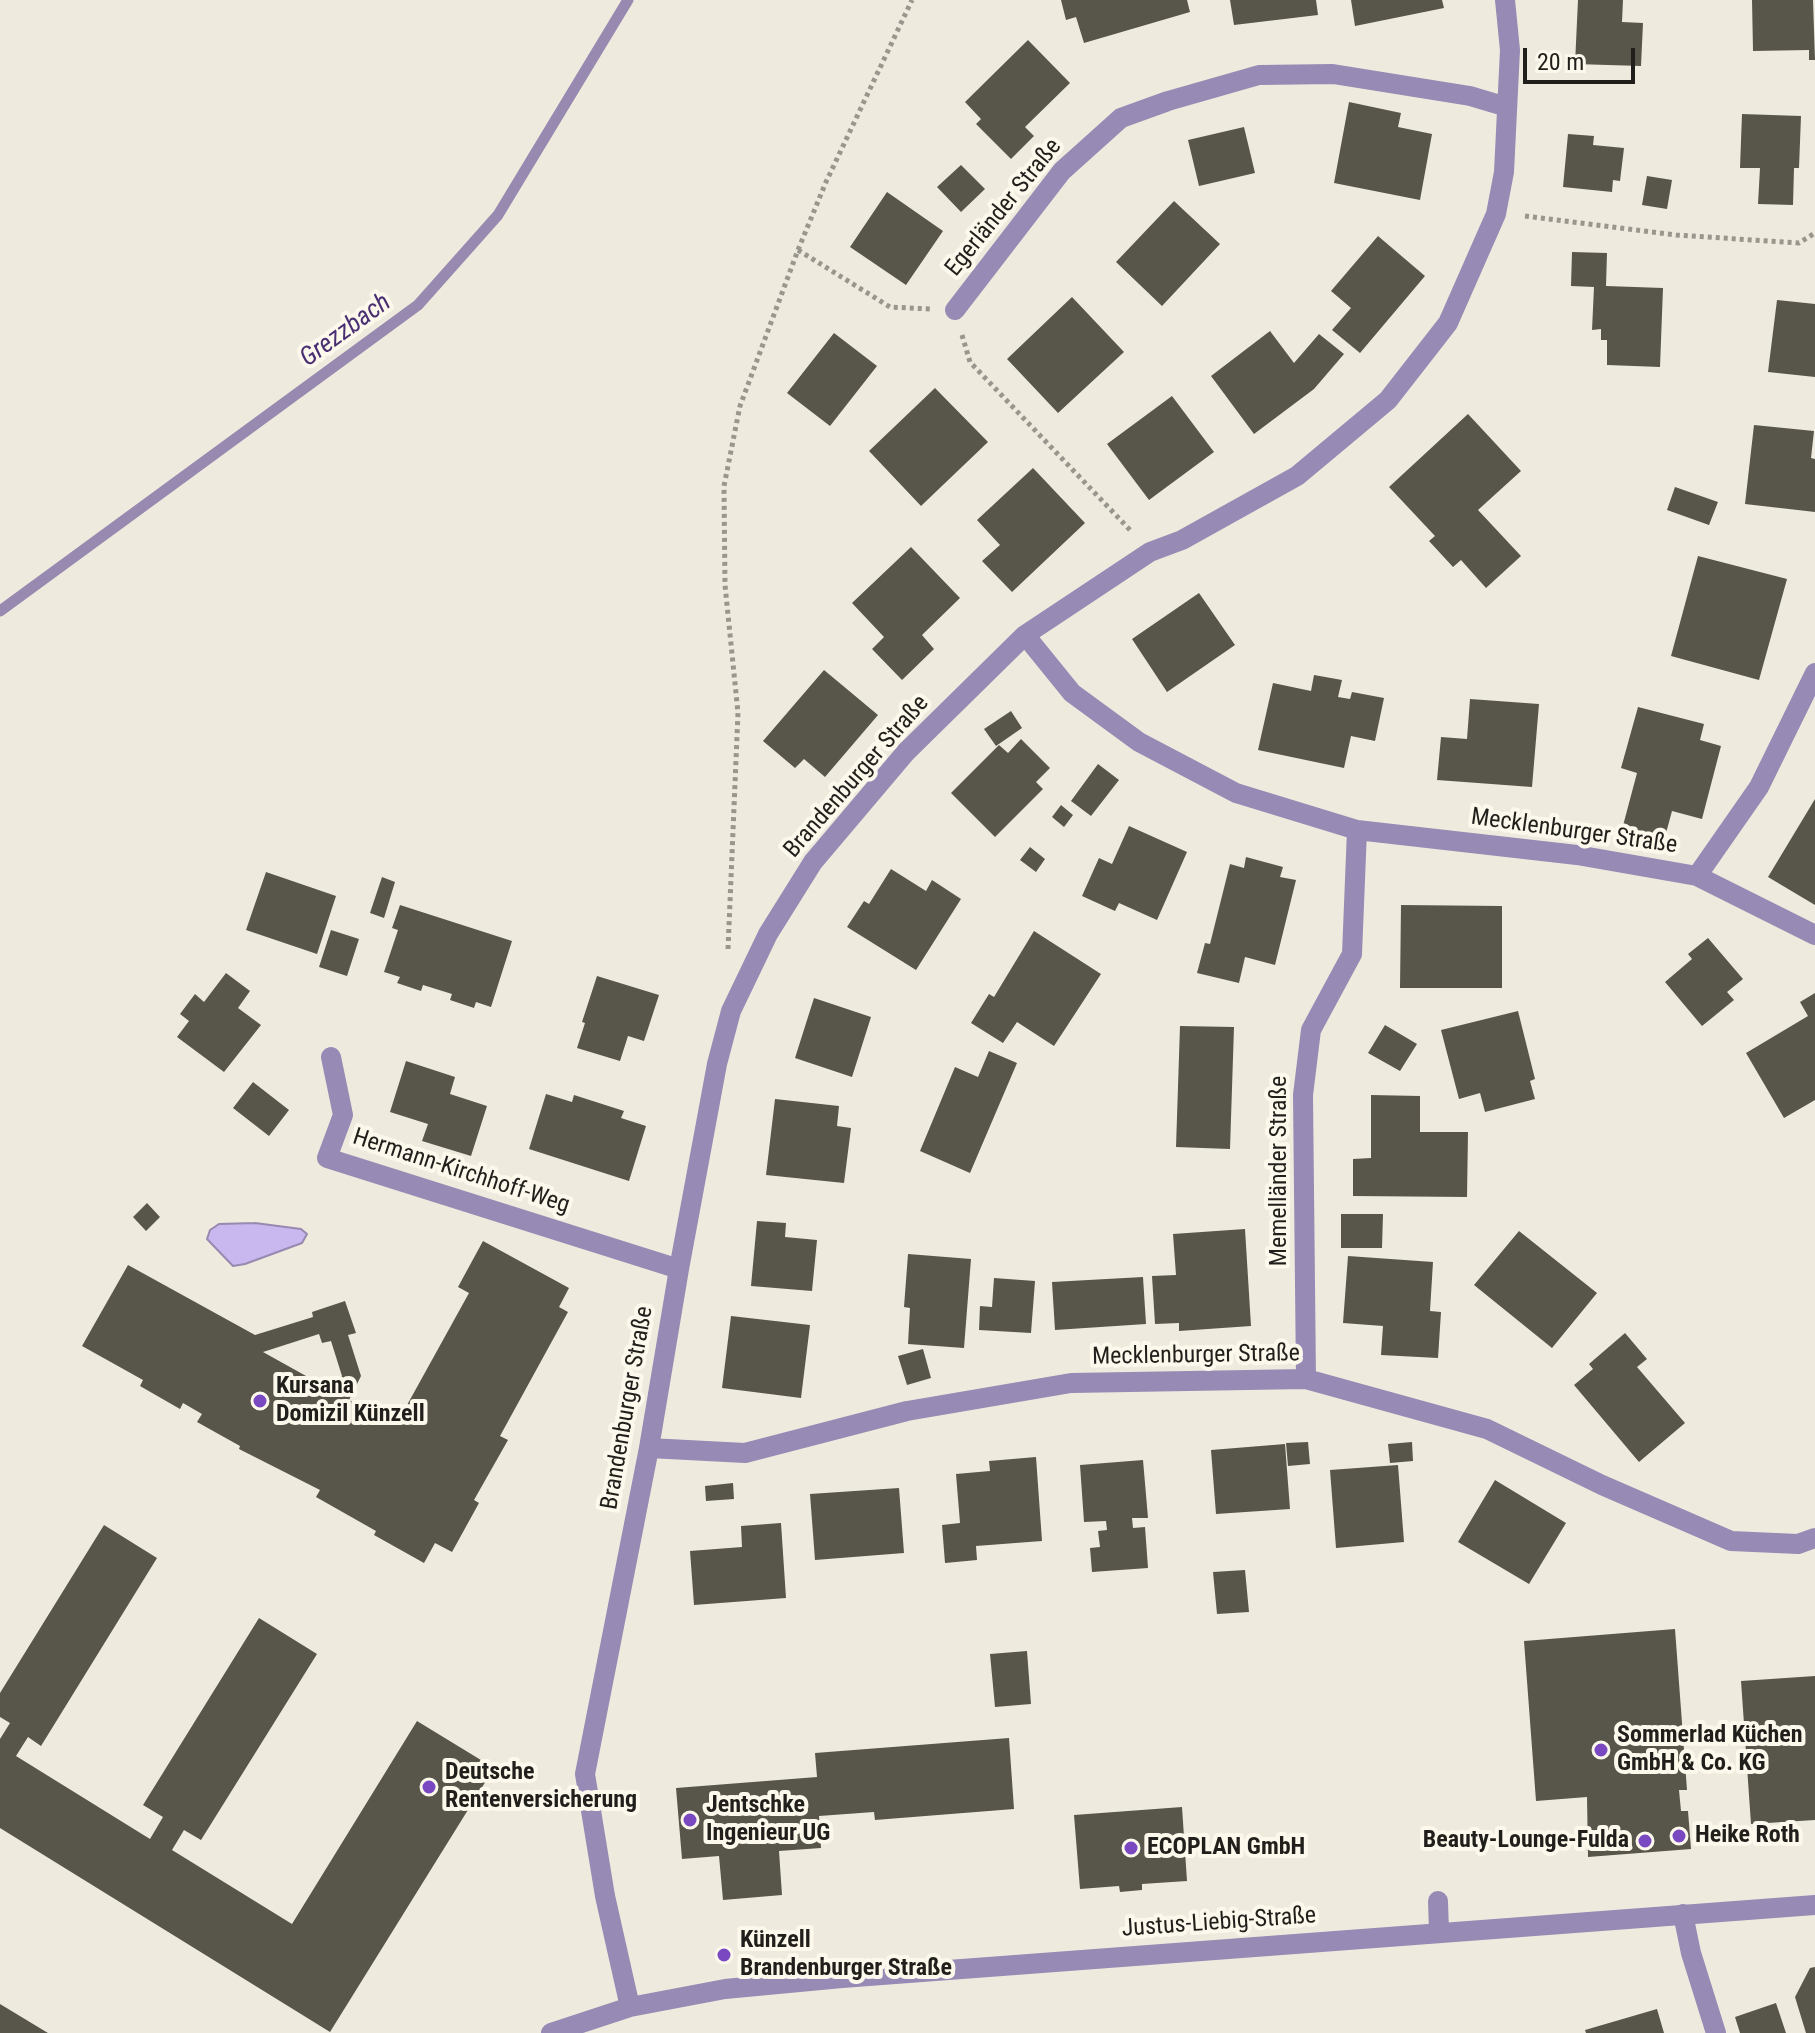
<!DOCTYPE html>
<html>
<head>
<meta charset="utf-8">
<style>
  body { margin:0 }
  #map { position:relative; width:1815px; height:2033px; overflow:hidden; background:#eeebde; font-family:"Roboto Condensed",sans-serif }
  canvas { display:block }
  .scale { position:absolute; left:1523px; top:48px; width:112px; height:36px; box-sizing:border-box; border:4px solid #211f1b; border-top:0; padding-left:10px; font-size:24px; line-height:28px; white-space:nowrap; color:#211f1b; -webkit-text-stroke:6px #fcf8ec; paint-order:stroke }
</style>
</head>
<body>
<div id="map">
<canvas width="1815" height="2033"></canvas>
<div class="scale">20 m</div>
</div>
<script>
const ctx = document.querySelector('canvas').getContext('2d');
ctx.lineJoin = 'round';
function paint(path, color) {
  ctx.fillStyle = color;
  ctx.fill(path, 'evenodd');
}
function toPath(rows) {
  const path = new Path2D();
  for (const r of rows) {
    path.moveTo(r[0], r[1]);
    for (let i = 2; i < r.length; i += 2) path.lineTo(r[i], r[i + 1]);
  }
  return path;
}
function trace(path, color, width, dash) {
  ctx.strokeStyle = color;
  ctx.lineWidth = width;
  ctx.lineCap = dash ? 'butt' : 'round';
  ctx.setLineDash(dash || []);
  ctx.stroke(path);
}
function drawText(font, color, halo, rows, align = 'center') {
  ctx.font = font + ' "Roboto Condensed",sans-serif';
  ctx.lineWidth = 8;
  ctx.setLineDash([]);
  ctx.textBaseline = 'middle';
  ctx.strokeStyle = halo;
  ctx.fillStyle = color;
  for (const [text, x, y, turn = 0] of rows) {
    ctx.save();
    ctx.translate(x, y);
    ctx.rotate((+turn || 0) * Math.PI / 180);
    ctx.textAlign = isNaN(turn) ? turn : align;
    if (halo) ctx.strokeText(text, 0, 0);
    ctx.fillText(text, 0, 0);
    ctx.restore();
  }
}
const water = toPath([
  [255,1223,301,1229,307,1234,302,1243,245,1264,233,1266,207,1239,210,1230,219,1224,255,1223]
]);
paint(water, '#c9b7ef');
trace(water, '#9789af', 2);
trace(toPath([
  [0,611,418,305,498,215,628,0]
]), '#9789af', 11);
paint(toPath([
  [1061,0,1187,0,1190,12,1084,43,1076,17,1066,20],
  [1230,0,1316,0,1318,15,1234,25],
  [1351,0,1442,0,1444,8,1355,26],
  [1578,0,1623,0,1622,22,1643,23,1641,66,1575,64],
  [1752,0,1813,0,1815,60,1809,60,1809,50,1753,51],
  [1028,40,1070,83,1025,127,1034,136,1011,159,976,124,981,119,965,102],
  [1349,102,1401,113,1398,127,1432,134,1420,200,1334,183],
  [1742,114,1801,116,1799,168,1794,168,1793,205,1758,204,1760,168,1740,168],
  [1244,127,1255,173,1199,186,1188,140],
  [1568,134,1594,136,1593,145,1624,148,1620,181,1613,180,1612,192,1563,187],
  [961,165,985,189,961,212,937,187],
  [1647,176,1672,180,1667,209,1642,205],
  [887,192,943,231,906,285,850,247],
  [1174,201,1220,244,1162,306,1116,262],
  [1378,236,1425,276,1360,353,1332,330,1351,308,1331,291],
  [1572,252,1607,253,1606,286,1663,288,1660,367,1607,365,1607,340,1601,340,1601,329,1592,330,1594,287,1571,286],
  [1072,297,1124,352,1058,413,1007,359],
  [1777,300,1815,304,1815,377,1768,372],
  [1270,331,1294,363,1319,334,1344,354,1314,389,1254,434,1211,376],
  [834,333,877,366,830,426,787,393],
  [935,388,988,442,921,506,869,451],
  [1172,396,1214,452,1149,500,1107,444],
  [1468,414,1521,471,1478,510,1521,556,1486,588,1461,560,1453,567,1429,541,1435,536,1389,487],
  [1754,425,1814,431,1811,458,1815,459,1815,512,1745,504],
  [1033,468,1085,523,1012,592,982,561,1000,545,977,520],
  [1675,487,1718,502,1709,525,1667,510],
  [911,547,960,598,922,635,934,649,902,680,872,649,884,637,852,603],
  [1698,556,1787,579,1759,680,1671,656],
  [1199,593,1235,645,1167,692,1132,639],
  [824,670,878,715,825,777,804,759,795,768,763,741],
  [1314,675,1342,680,1338,697,1350,699,1352,692,1384,698,1375,741,1351,736,1344,768,1258,750,1273,683,1311,691],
  [1470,699,1539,704,1532,787,1437,780,1441,737,1467,739],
  [1638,707,1704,724,1700,740,1721,746,1702,819,1672,811,1662,848,1620,837,1637,773,1621,768],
  [1011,711,1022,728,996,746,984,729],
  [1021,739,1050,768,1036,782,1043,789,995,837,951,793,999,745,1008,753],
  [1098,764,1119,780,1091,816,1071,801],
  [1815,799,1815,905,1768,877],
  [1061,805,1073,815,1064,827,1052,817],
  [1129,826,1187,852,1157,920,1119,903,1115,911,1082,896,1099,858,1112,864],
  [1030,847,1045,859,1036,872,1020,860],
  [1246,857,1283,867,1280,877,1296,880,1275,965,1245,957,1239,983,1197,973,1205,943,1210,944,1230,864,1244,868],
  [891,869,926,891,932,880,961,899,916,970,847,927,864,901,869,904],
  [266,872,336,896,317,954,246,930],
  [382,877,395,882,384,918,370,913],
  [400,905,512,941,491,1007,476,1002,474,1008,450,1000,452,994,423,985,421,991,397,983,400,977,384,972,398,930,392,928],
  [1401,905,1502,906,1502,988,1400,988],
  [331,930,359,939,347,976,319,967],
  [1034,931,1101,974,1054,1046,1017,1022,1003,1043,971,1023,989,994,994,997],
  [1708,938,1743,979,1727,992,1734,1000,1702,1026,1665,982,1692,959,1688,954],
  [226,973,250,991,238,1008,261,1025,224,1072,177,1037,189,1021,180,1014,195,994,204,1002],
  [597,976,659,995,644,1041,628,1036,620,1061,577,1048,585,1023,582,1022],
  [1815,993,1815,1100,1784,1118,1746,1053,1808,1016,1800,1002],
  [814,998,871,1017,852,1077,795,1058],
  [1518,1011,1535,1079,1530,1081,1535,1099,1485,1112,1480,1093,1459,1099,1441,1030],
  [1385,1025,1417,1044,1400,1071,1368,1053],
  [1180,1026,1234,1027,1230,1149,1176,1147],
  [989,1051,1017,1063,970,1173,920,1151,955,1067,978,1077],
  [406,1061,455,1077,450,1094,487,1106,471,1156,422,1141,428,1124,390,1112],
  [253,1082,289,1110,269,1136,233,1108],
  [546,1094,572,1102,574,1095,624,1111,621,1118,646,1126,629,1181,529,1149],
  [1371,1095,1420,1096,1420,1132,1468,1132,1467,1197,1353,1196,1353,1159,1371,1158],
  [775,1099,839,1106,837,1126,851,1128,844,1183,766,1175],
  [147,1203,160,1217,146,1231,133,1217],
  [1341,1214,1383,1214,1382,1248,1341,1248],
  [757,1221,786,1223,785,1237,817,1240,812,1291,751,1286],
  [1245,1229,1251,1326,1179,1331,1179,1323,1155,1324,1152,1276,1176,1275,1173,1234],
  [1519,1231,1597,1293,1552,1348,1474,1285],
  [483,1241,569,1288,559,1307,568,1312,500,1436,508,1440,474,1500,479,1503,452,1552,435,1543,424,1563,374,1535,376,1531,316,1497,320,1490,239,1449,240,1446,197,1422,202,1414,183,1403,180,1409,140,1386,143,1380,82,1346,128,1265,255,1335,313,1317,312,1312,345,1301,356,1333,348,1335,361,1376,349,1400,396,1425,469,1293,458,1287],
  [319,1334,322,1343,331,1341,342,1376,333,1391,263,1352],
  [908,1254,971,1259,964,1348,908,1344,910,1308,904,1307],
  [1348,1256,1433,1262,1430,1311,1441,1312,1438,1358,1381,1355,1383,1326,1343,1323],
  [1143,1277,1146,1324,1055,1330,1052,1282],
  [994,1278,1035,1281,1031,1333,979,1330,980,1306,992,1307],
  [731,1316,810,1325,801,1398,722,1388],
  [1625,1333,1647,1359,1637,1367,1685,1423,1639,1462,1574,1385,1593,1369,1589,1364],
  [923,1349,931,1378,907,1385,898,1356],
  [1308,1442,1310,1464,1288,1466,1286,1443],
  [1412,1442,1413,1461,1390,1463,1388,1444],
  [1285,1444,1290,1509,1216,1514,1211,1450],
  [1036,1457,1042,1541,976,1546,977,1560,945,1563,942,1525,960,1523,956,1474,990,1471,989,1461],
  [1143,1460,1148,1518,1132,1518,1133,1528,1145,1527,1148,1568,1092,1572,1090,1548,1100,1547,1098,1531,1107,1530,1106,1521,1084,1522,1080,1465],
  [1398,1465,1404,1542,1336,1548,1330,1470],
  [1495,1480,1566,1523,1529,1584,1458,1542],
  [733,1483,734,1499,706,1501,705,1486],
  [899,1488,904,1553,815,1560,810,1494],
  [781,1523,786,1598,694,1605,690,1551,742,1547,741,1526],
  [104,1525,157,1558,41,1746,28,1737,16,1756,150,1839,163,1817,143,1805,259,1618,317,1654,201,1840,184,1830,172,1850,292,1924,417,1721,494,1768,330,2032,0,1828,0,1739,10,1723,0,1717,0,1693],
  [1245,1570,1249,1612,1217,1614,1213,1572],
  [1675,1629,1687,1790,1679,1790,1681,1811,1688,1811,1691,1849,1588,1857,1587,1797,1536,1801,1524,1641],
  [1027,1651,1031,1704,995,1707,990,1654],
  [1815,1676,1815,1820,1751,1824,1741,1681],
  [1009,1738,1014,1809,875,1820,874,1812,819,1816,821,1848,779,1851,782,1895,723,1900,719,1856,682,1859,676,1788,817,1777,815,1753],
  [1182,1807,1187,1881,1142,1884,1142,1890,1120,1892,1119,1886,1080,1889,1074,1815],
  [1815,1967,1815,2033,1806,2033,1795,1997,1810,1968],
  [1776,2003,1786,2033,1740,2033,1735,2017],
  [0,2004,48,2033,0,2033],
  [1657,2009,1664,2033,1586,2033,1585,2030]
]), '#58554b');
trace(toPath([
  [1525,216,1676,235,1799,243,1815,233],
  [798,250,890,307,930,309],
  [962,335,970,362,1131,531],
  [728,949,738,713,725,585,724,486,740,406,798,250,826,182,912,0]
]), '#98968d', 5, [4, 4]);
trace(toPath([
  [1438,1901,1439,1932],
  [1683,1914,1691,1953,1716,2033]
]), '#978ab4', 20);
trace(toPath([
  [955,310,1062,171,1121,118,1168,101,1259,75,1333,74,1470,96,1507,107],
  [1025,635,1072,693,1139,742,1236,793,1357,830,1577,855,1697,876,1815,935],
  [1697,876,1759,787,1815,673],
  [331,1057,343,1115,327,1158,679,1269],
  [1306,1379,1303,1095,1311,1030,1352,954,1357,830],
  [649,1448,745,1453,907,1411,1071,1383,1306,1379,1487,1429,1602,1485,1731,1541,1798,1544,1815,1538],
  [630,2007,605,1896,585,1774,649,1448,679,1269,717,1064,731,1011,768,934,813,862,906,752,1025,635,1150,552,1182,540,1297,476,1388,400,1448,323,1496,214,1504,172,1510,50,1505,0],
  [551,2033,630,2007,725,1989,842,1978,1815,1905]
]), '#978ab4', 20);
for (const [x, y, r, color] of [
  [260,1401,8,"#7a49c1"],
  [1601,1750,8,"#7a49c1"],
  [429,1787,8,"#7a49c1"],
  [690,1820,8,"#7a49c1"],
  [1679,1836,8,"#7a49c1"],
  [1645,1841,8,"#7a49c1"],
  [1131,1848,8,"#7a49c1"],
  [724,1955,8,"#7a49c1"]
]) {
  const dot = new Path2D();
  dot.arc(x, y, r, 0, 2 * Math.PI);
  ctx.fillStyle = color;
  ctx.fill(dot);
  trace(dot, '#fcf8ec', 3);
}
drawText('24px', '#211f1b', '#fcf8ec', [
  ["Egerländer Straße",1004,208,-51],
  ["Brandenburger Straße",857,777,-49],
  ["Mecklenburger Straße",1574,832,8],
  ["Memelländer Straße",1280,1171,-90],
  ["Hermann-Kirchhoff-Weg",461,1172,18],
  ["Mecklenburger Straße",1196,1356,-1],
  ["Brandenburger Straße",628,1408,-80],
  ["Justus-Liebig-Straße",1219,1923,-4]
]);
drawText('bold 24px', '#211f1b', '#fcf8ec', [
  ["Kursana",276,1387],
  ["Domizil Künzell",276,1415],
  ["Sommerlad Küchen",1617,1736],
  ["GmbH & Co. KG",1617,1764],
  ["Deutsche",445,1773],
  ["Rentenversicherung",445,1801],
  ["Jentschke",706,1806],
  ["Ingenieur UG",706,1834],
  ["Heike Roth",1695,1836],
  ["Beauty-Lounge-Fulda",1629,1841,"right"],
  ["ECOPLAN GmbH",1147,1848],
  ["Künzell",740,1941],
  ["Brandenburger Straße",740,1969]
], 'left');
drawText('italic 26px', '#492f72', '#fcf8ec', [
  ["Grezzbach",346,331,-36]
]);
</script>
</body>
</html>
